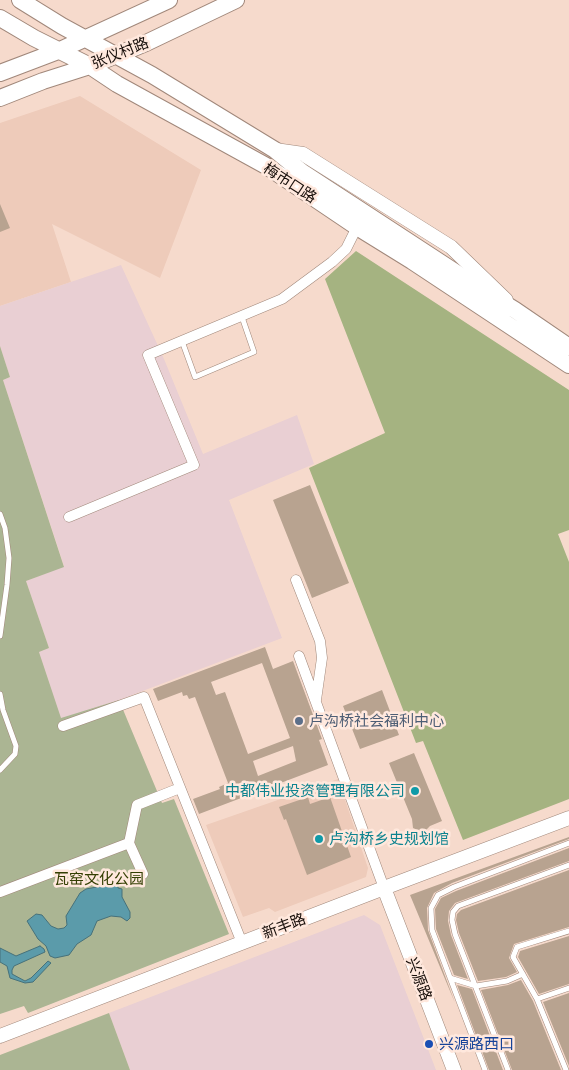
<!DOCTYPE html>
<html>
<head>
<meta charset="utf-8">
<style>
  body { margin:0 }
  canvas { display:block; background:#f6dacc }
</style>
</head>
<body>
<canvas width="569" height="1070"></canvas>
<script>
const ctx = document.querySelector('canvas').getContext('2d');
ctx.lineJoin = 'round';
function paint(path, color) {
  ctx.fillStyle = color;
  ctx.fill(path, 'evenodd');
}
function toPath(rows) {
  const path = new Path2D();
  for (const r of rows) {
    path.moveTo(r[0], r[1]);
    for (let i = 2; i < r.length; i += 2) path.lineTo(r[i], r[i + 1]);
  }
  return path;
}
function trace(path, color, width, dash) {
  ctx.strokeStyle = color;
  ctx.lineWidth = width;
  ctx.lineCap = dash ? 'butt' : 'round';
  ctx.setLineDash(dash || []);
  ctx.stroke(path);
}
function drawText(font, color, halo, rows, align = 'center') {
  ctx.font = font + ' Ubuntu,"Noto Sans SC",sans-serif';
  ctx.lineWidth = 5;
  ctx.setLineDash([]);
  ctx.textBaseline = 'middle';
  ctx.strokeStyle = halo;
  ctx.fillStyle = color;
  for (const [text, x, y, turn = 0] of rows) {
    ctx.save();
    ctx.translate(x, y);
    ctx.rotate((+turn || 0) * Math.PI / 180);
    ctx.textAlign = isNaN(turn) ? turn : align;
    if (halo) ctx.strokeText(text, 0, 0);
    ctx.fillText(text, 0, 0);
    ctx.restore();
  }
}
paint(toPath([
  [80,96,201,170,160,278,52,224,71,282,0,306,0,123],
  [338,779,368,868,366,877,275,912,269,908,243,917,206,825]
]), '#eecbba');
paint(toPath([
  [121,265,164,359,203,454,297,415,314,464,229,500,282,638,119,700,61,719,39,652,49,648,26,581,64,566,3,380,10,377,0,346,0,306],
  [364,915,380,925,436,1070,130,1070,109,1013]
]), '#e9cfd3');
paint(toPath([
  [0,346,10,377,3,380,64,567,26,581,49,648,39,652,61,718,119,700,162,803,174,799,229,934,28,1013,24,1006,0,1014],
  [109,1013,130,1070,0,1070,0,1055]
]), '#abb593');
paint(toPath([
  [356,251,569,390,569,530,558,534,569,562,569,799,463,840,423,741,416,743,309,468,385,433,325,279]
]), '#a5b381');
const water = toPath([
  [114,881,118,882,118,888,122,889,122,897,130,912,130,918,127,921,121,917,111,916,97,921,91,935,77,944,69,955,55,958,50,956,46,946,38,939,27,921,36,914,42,915,51,926,58,929,64,928,67,925,66,916,80,893,86,889,102,886,109,882,114,881],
  [40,946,44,949,45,952,14,966,12,970,12,974,25,981,31,978,48,961,51,963,33,982,25,983,10,978,7,966,0,962,0,948,16,956,40,946]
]);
paint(water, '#5b9baa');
trace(water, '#47717a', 1);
paint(toPath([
  [0,204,10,228,0,232],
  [310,485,349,583,312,598,273,500],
  [265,647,273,669,293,661,322,739,319,740,328,765,199,814,193,799,220,789,219,787,228,783,195,697,189,699,187,695,183,696,182,692,158,701,153,689],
  [262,663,290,738,248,754,225,692,216,695,211,682],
  [293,746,296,761,258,776,253,761],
  [382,690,399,735,360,749,343,706],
  [414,753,442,821,430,826,425,831,420,831,413,828,412,819,389,763],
  [308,797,310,804,330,797,351,857,307,875,286,819,284,820,279,807],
  [569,837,569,839,452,883,434,893,427,908,428,930,455,1003,410,895],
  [569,848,569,861,455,903,449,911,448,921,451,935,468,979,454,975,436,929,435,909,441,898,456,891],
  [569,870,569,927,514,944,509,958,517,972,506,977,478,981,459,933,456,920,457,914,461,910],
  [569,936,569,984,539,994,518,957,520,951],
  [521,980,533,1001,561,1070,512,1070,481,990,508,985],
  [457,985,472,989,503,1070,489,1070],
  [569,993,569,1066,543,1002]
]), '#b8a390');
const lane = toPath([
  [182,341,195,377,254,352,242,317],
  [0,514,5,528,9,558,7,585,0,636],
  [0,694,3,710,16,746,15,754,0,770],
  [450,978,476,986,507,981,523,974],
  [537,999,569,988],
  [485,1070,432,930,431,908,438,895,454,887,569,843],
  [508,1070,455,934,452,920,453,912,458,906,569,865],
  [566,1070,537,999,513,957,517,947,569,931]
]);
const street = toPath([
  [69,517,194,465,148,355,282,299,332,262,346,249,357,227],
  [296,580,320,641,322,658,316,700],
  [299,656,384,888],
  [63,726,144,697,242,943],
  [129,843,143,874],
  [0,892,129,843,137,805,180,788]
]);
const secondary = toPath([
  [275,150,303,154,451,247,506,300],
  [384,888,454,1070],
  [0,1036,384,888,569,818]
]);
const primary = toPath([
  [20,0,62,26,152,75,275,150,302,172,481,289,515,310,569,347],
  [0,18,34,38,90,66,117,84,268,167,357,227,412,261,569,365],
  [0,73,58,51,169,0],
  [0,98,43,81,90,66,146,43,236,0]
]);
trace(lane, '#a1887b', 6);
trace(street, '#a1887b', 11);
trace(secondary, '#a1887b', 15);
trace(primary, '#a1887b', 18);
trace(lane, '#fff', 5);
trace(street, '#fff', 10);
trace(secondary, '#fff', 14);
trace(primary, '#fff', 16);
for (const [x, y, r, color] of [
  [299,721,5,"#5c6f8a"],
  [415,791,5,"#0f9aa8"],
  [319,839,5,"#0f9aa8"],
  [429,1044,5,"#1a4fb4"]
]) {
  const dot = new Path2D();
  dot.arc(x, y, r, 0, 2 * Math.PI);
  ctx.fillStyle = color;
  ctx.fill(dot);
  trace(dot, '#ffe8dd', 2);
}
drawText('15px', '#170e0a', '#ffe8dd', [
  ["张仪村路",120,53,-22],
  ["梅市口路",290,183,33],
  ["新丰路",284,926,-21],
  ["兴源路",419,979,69]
]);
drawText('15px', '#4e5e75', '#ffe8dd', [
  ["卢沟桥社会福利中心",309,721]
], 'left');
drawText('15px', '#0d838f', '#ffe8dd', [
  ["中都伟业投资管理有限公司",405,791],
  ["卢沟桥乡史规划馆",329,839,"left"]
], 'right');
drawText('15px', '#343f03', '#ffe8dd', [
  ["瓦窑文化公园",99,879]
]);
drawText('15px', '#164399', '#ffe8dd', [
  ["兴源路西口",439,1044]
], 'left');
</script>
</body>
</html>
